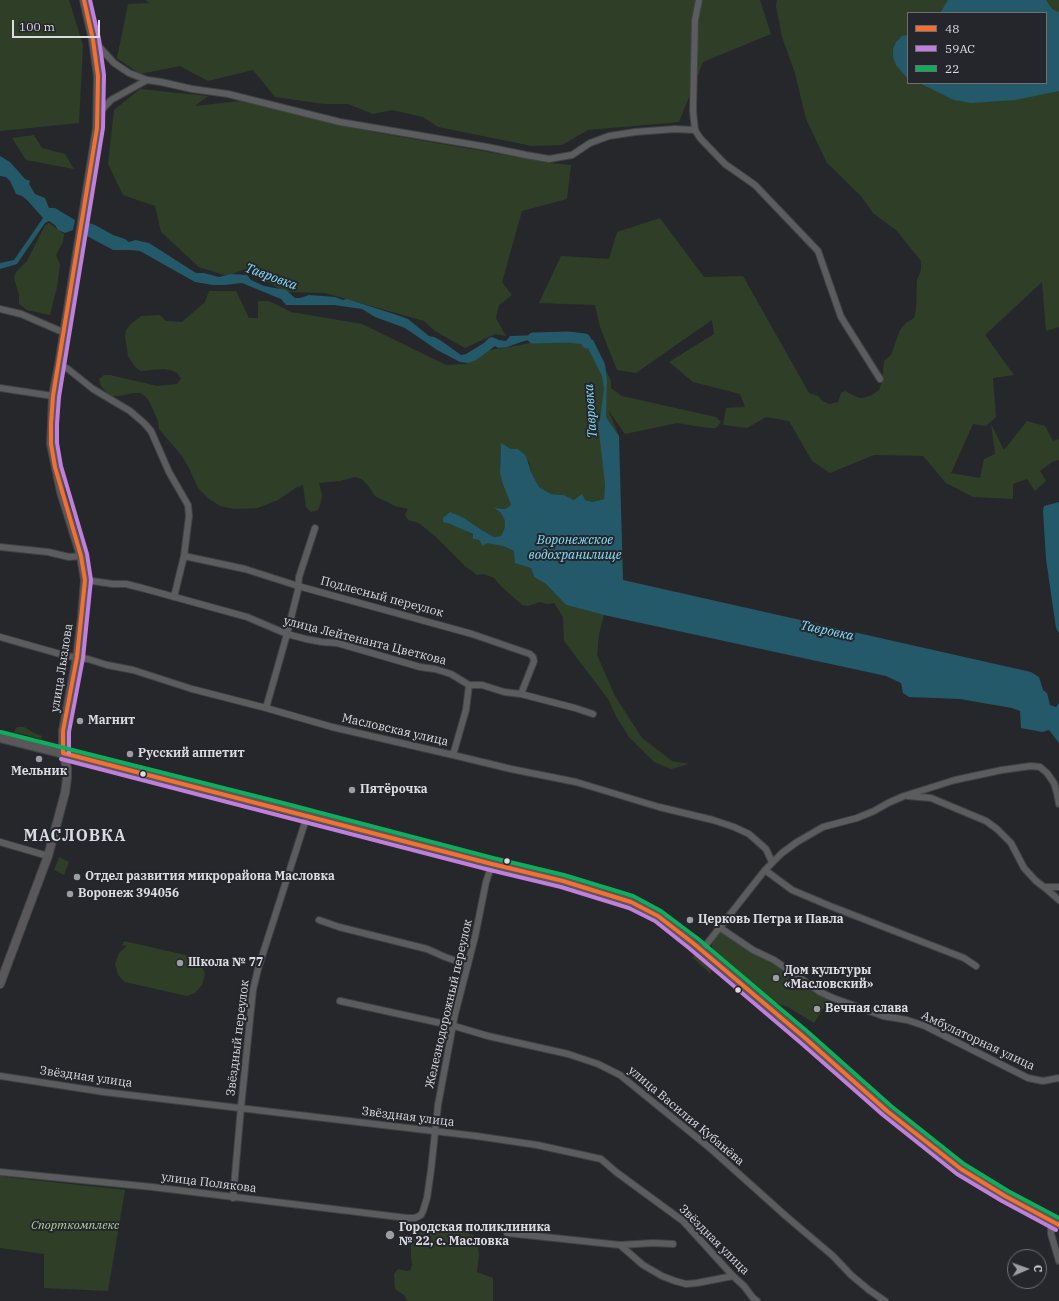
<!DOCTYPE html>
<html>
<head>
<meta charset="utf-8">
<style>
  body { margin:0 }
  #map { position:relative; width:1059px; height:1301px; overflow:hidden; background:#26272b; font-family:"IBM Plex Serif",serif }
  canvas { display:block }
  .legend { position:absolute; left:907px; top:12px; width:140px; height:72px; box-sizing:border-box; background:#25262c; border:1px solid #6e6f74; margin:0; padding:5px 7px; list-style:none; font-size:12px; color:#dbdce1 }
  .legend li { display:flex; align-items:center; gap:8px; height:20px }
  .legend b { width:20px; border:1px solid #6e6f74 }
  .north { position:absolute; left:1007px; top:1249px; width:40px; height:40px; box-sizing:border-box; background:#25262c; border:1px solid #6e6f74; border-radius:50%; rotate:88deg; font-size:11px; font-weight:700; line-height:16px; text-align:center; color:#dbdce1 }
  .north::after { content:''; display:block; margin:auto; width:14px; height:18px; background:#9c9da1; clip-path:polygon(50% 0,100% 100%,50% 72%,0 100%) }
  .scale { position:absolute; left:12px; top:20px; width:88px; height:18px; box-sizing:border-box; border:2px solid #dbdce1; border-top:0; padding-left:5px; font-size:12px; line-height:14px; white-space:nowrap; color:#dbdce1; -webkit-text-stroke:3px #25262c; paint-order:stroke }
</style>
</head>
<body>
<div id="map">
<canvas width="1059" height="1301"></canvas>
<ul class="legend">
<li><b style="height:5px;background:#f46f30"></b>48</li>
<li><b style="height:5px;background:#c07fdc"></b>59АС</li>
<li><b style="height:5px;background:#0daf5c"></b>22</li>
</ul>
<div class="north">С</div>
<div class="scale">100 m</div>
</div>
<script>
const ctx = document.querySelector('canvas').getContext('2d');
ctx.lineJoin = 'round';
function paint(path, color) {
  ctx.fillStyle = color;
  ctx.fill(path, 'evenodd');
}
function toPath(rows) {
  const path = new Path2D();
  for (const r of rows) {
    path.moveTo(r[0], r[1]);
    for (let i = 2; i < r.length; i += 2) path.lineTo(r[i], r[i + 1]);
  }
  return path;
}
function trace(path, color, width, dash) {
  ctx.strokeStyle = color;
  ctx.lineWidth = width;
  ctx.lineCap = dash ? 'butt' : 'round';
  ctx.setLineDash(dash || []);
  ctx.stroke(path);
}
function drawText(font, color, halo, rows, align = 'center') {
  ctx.font = font + ' "IBM Plex Serif",serif';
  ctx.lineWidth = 4;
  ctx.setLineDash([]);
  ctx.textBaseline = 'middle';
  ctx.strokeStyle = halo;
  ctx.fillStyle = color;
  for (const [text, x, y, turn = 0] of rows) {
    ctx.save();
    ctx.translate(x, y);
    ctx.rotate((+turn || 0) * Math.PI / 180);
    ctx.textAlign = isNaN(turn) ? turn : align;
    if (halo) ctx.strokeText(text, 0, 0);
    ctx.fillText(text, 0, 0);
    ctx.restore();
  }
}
paint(toPath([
  [0,0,69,0,83,45,79,123,0,131],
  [145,0,760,0,771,34,703,62,679,122,588,130,562,145,532,146,438,127,423,117,392,110,373,114,348,104,324,104,275,97,253,70,208,81,180,66,140,74,117,58,128,4,150,3],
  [777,0,1059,0,1059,327,1046,331,1042,282,985,335,1014,375,993,378,996,417,986,426,973,424,951,473,980,478,984,459,995,454,991,424,1004,450,1027,421,1045,426,1053,441,1059,439,1059,460,1052,462,1040,471,1046,481,1035,491,1027,479,1013,484,1013,499,973,497,946,483,923,456,874,455,830,473,812,461,789,421,766,417,747,428,723,425,726,408,745,407,740,394,693,382,669,362,714,334,712,320,636,373,617,370,600,327,595,305,539,303,561,256,609,259,617,232,660,218,704,277,743,276,809,393,818,396,824,402,829,404,838,402,841,393,845,391,859,398,863,398,872,395,879,390,882,381,884,361,891,355,900,330,906,323,914,318,916,309,917,280,921,270,921,261,897,231,873,213,861,196,827,163,806,119,795,73,782,37,776,6],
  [908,13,1046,13,1046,83,908,83],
  [140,89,208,96,195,106,240,101,373,132,551,163,571,165,567,199,522,211,502,282,512,295,499,305,496,318,506,336,495,334,465,348,435,331,424,321,325,293,285,292,245,269,227,276,199,267,161,232,155,206,123,195,108,164,114,110],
  [34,135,42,148,65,154,74,169,26,160,12,138],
  [49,223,64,234,63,242,56,255,60,265,57,287,50,315,27,310,19,304,19,295,14,278,16,272,27,261,45,225],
  [209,291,236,291,249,318,258,318,258,301,269,301,291,312,362,324,446,365,466,364,489,350,495,349,521,345,548,338,575,339,587,346,602,362,611,381,611,388,622,396,716,417,721,422,716,428,708,428,677,423,625,434,608,410,619,436,604,414,605,484,604,499,592,502,585,500,574,500,564,495,551,494,539,487,531,472,529,462,518,449,511,449,501,444,500,473,502,482,511,505,505,509,496,508,495,510,501,513,505,521,505,527,501,536,494,537,480,529,443,522,462,528,473,535,473,539,503,546,514,551,531,568,534,577,546,584,566,605,604,615,599,634,597,655,615,696,642,738,672,761,689,764,671,769,654,762,629,737,616,716,608,699,564,641,563,617,554,603,548,604,540,602,528,606,522,605,501,586,494,578,484,574,477,575,465,566,436,537,419,523,408,520,405,515,408,509,395,506,375,496,367,484,361,479,355,477,340,481,319,483,322,495,321,502,318,510,311,512,306,507,303,485,297,487,278,500,257,508,234,509,220,506,208,498,198,488,189,468,182,456,159,429,158,421,150,403,146,397,140,393,133,393,119,396,111,396,106,392,101,386,99,379,104,375,110,375,157,386,177,384,181,378,177,373,171,370,163,369,141,371,136,368,128,356,125,336,126,330,130,325,141,316,160,315,166,321,182,322,205,302],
  [17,727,24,727,34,733,42,736,41,739,14,732],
  [59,857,69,862,64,875,54,870],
  [720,930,772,961,830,999,814,1023,788,1007,772,1002,714,953,712,949,712,944],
  [124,941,207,960,205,965,201,964,205,974,202,985,195,993,187,996,125,982,118,975,115,964,119,953,127,946,122,945],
  [694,951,703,954,710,964,711,974,693,958],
  [0,1174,3,1174,5,1177,125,1190,108,1291,44,1288,44,1254,0,1248],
  [418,1222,447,1226,476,1236,479,1254,477,1272,493,1278,493,1301,407,1301,404,1295,395,1289,394,1274,398,1269,407,1271,411,1270,412,1264,411,1258,411,1230]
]), '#2f3f27');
paint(toPath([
  [948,0,1046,0,1052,9,1059,12,1059,91,1015,100,971,103,954,100,919,83,1046,83,1046,13,940,13],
  [908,35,908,79,896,65,893,57,893,49,896,42,902,36],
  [0,156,10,162,25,179,30,181,29,184,35,194,45,198,49,208,55,208,75,220,73,230,65,233,58,230,55,225,49,221,45,223,17,264,0,269,0,263,14,260,43,218,28,201,22,196,16,194,10,181,6,177,0,176],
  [89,223,95,225,113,235,125,239,129,242,135,240,149,243,196,273,204,273,219,277,231,274,247,275,251,280,264,286,286,290,295,298,300,298,309,295,335,297,343,300,347,299,397,315,408,319,429,336,434,337,440,340,461,355,466,354,484,343,489,338,492,337,499,340,506,341,510,336,567,334,578,335,593,340,605,364,607,380,606,417,619,436,623,580,1031,672,1039,677,1043,690,1047,693,1050,705,1056,707,1059,703,1059,743,1049,730,1042,732,1021,728,1020,711,1012,708,960,699,909,697,903,693,901,683,886,676,604,615,566,605,546,584,534,577,531,568,515,563,514,551,503,546,487,543,483,546,479,540,473,539,473,534,450,524,443,522,443,518,450,512,464,518,480,529,494,537,501,536,505,527,505,521,501,513,495,509,495,508,505,509,511,505,502,482,500,473,501,443,511,449,518,449,526,456,531,472,539,487,551,494,564,495,574,500,582,494,585,500,592,502,604,499,605,484,598,423,600,420,604,389,602,376,587,346,575,338,559,337,543,338,524,341,507,347,498,348,495,346,476,360,468,363,460,362,437,350,405,328,375,317,362,309,334,305,286,305,281,299,242,283,225,285,213,285,195,282,140,251,130,250,113,250,87,236],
  [1059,502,1059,633,1056,628,1046,559,1043,511,1044,506]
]), '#235969');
trace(toPath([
  [533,338,568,337,585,339,587,343]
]), '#235969', 11);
const street = toPath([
  [699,0,695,20,693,111,695,130,700,138,725,164,755,185,818,251,841,317,880,379],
  [93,40,114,63,129,73,147,80,161,82,192,89,228,94,340,122,487,147,526,155,549,159,572,155,590,143,609,136,635,132,675,129,695,130],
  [98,114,111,100,147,80],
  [0,309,21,314,65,333],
  [59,365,68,369,93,389,130,411,144,423,151,431,169,472,188,505,189,516,184,556,174,597],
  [0,388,53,396],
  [0,547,48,552,69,557,81,556],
  [184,556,245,569,298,586,472,634,530,654,533,657,534,661,521,694],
  [85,580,113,584,126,584,142,588,247,617,287,634,306,639,322,642,337,643,420,667,435,669,451,674,469,685,482,685,504,692,521,694,575,708,593,714],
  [0,637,67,656,88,659,107,665,133,670,192,689,266,708,332,727,453,755,511,769,576,782,659,807,713,820,734,827,749,834,766,849,772,862],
  [266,708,287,634,298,590,299,577,315,528],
  [453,755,466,710,469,685],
  [908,796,931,798,986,821,997,829,1011,843,1024,868,1036,881,1044,887,1059,900],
  [0,842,48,856],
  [765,870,792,890,830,906,964,958,976,966],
  [1044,887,1059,887],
  [319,920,339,927,427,949,445,957,468,965],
  [719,927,753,950,774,960,820,992,833,998,883,1016,907,1020,925,1026,1028,1078,1043,1081,1059,1078],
  [702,950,765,870,782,853,797,842,823,827,857,818,874,811,888,803,904,796,955,780,1002,770,1031,766,1040,767,1047,773,1054,783,1057,793,1059,804],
  [340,1001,454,1026,488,1036,568,1054,598,1064,620,1075,711,1149,787,1217,833,1256,851,1275,869,1290,885,1301],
  [0,1076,104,1092,476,1136,537,1145,601,1159,616,1172,683,1221,733,1276,744,1286,753,1298,757,1301],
  [0,1172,152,1187,407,1218,415,1218,421,1215,423,1211,427,1198,431,1170,438,1105,455,1014,475,937,486,882,492,864],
  [233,1198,241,1107,253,990,258,969,307,816],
  [1051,1221,1051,1234,1059,1261],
  [507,1233,620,1245,653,1243,673,1244],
  [620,1245,643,1265,662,1276,675,1281,686,1284,697,1283,733,1276]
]);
const secondary = toPath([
  [0,738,282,809,492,864,563,881,631,902,658,916,693,943,805,1038,887,1111,961,1169,1005,1196,1059,1225],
  [0,984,48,856,65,793,67,778,67,768,63,753,63,731,77,657,82,617,85,580,81,556,61,492,51,444,53,396,59,365,97,128,98,76,93,40,84,0]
]);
trace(street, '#414245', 8);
trace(secondary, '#414245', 10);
trace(street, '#5b5c5e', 6);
trace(secondary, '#5a575b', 8);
trace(toPath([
  [63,753,492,864,563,881,631,902,658,916,693,943,805,1038,887,1111,961,1169,1005,1196,1059,1225],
  [63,753,63,731,77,657,85,580,81,556,55,467,51,444,51,424,53,396,97,128,98,76,93,40,84,0]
]), '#f46f30', 4);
trace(toPath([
  [69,753,69,732,83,658,91,580,87,554,61,466,57,443,57,424,59,397,103,128,104,75,99,39,90,0],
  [61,759,490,870,561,887,629,908,655,921,689,948,801,1043,883,1115,957,1174,1002,1201,1056,1230]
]), '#c07fdc', 4);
trace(toPath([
  [1,732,283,803,493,858,564,875,633,896,661,911,697,938,809,1033,891,1106,964,1164,1008,1191,1059,1218]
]), '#0daf5c', 4);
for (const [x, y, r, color] of [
  [80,721,4,"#9c9da1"],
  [130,754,4,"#9c9da1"],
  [39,759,4,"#9c9da1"],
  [143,774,3.5,"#dbdce1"],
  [352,790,4,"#9c9da1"],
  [507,861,3.5,"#dbdce1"],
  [77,877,4,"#9c9da1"],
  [70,894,4,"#9c9da1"],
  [690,920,4,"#9c9da1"],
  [180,963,4,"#9c9da1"],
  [776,978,4,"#9c9da1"],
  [738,990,3.5,"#dbdce1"],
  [817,1009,4,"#9c9da1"],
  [390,1235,5,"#9c9da1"]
]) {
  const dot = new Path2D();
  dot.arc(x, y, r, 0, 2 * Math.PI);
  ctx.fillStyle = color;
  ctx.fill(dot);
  trace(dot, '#25262c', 1.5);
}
drawText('12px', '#dbdce1', '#25262c', [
  ["Подлесный переулок",382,597,15],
  ["улица Лейтенанта Цветкова",365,641,14],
  ["улица Лызлова",62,668,-81],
  ["Масловская улица",395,730,13],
  ["Железнодорожный переулок",449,1004,-77],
  ["Звёздный переулок",238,1038,-83],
  ["Амбулаторная улица",978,1041,25],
  ["Звёздная улица",86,1077,8],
  ["улица Василия Кубанёва",686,1116,40],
  ["Звёздная улица",408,1117,7],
  ["улица Полякова",209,1183,7],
  ["Звёздная улица",714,1240,45]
]);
drawText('bold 12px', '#dbdce1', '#25262c', [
  ["Магнит",88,721],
  ["Русский аппетит",138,754],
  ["Мельник",39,772,"center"],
  ["Пятёрочка",360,790],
  ["Отдел развития микрорайона Масловка",85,877],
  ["Воронеж 394056",78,894],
  ["Церковь Петра и Павла",698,920],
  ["Школа № 77",188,963],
  ["Дом культуры",784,971],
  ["«Масловский»",784,985],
  ["Вечная слава",825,1009],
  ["Городская поликлиника",399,1228],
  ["№ 22, с. Масловка",399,1242]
], 'left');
drawText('italic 12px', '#abd596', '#25262c', [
  ["Спорткомплекс",75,1226]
]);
drawText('italic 13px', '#83e0fb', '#25262c', [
  ["Тавровка",271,277,20],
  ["Тавровка",591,411,-94],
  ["Воронежское",575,540],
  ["водохранилище",575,555],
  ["Тавровка",827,631,12]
]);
ctx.letterSpacing = '1px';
drawText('bold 16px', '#d9dbe3', '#25262c', [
  ["МАСЛОВКА",75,836]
]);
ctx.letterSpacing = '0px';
</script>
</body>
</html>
